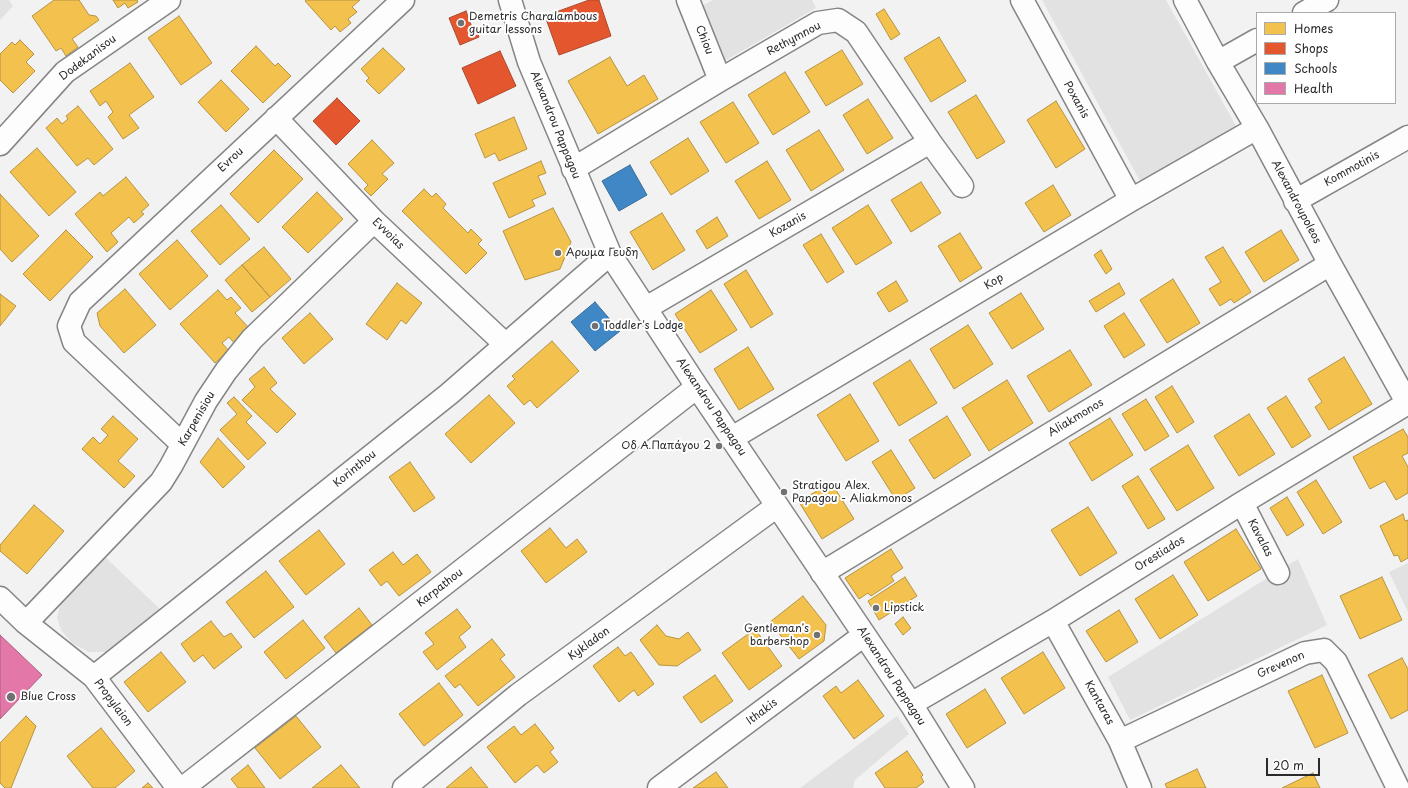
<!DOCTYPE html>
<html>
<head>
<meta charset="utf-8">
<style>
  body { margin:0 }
  #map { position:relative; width:1408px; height:788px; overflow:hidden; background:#f2f2f2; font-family:"Playpen Sans",sans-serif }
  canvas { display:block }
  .legend { position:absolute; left:1256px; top:12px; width:140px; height:92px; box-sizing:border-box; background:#fff; border:1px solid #aaa; margin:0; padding:5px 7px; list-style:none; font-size:12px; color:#2b2b2b }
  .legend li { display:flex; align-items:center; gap:8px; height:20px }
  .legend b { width:20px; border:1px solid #aaa }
  .scale { position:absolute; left:1266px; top:758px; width:54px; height:18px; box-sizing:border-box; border:2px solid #2b2b2b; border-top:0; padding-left:5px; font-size:12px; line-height:14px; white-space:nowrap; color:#2b2b2b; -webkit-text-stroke:3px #fff; paint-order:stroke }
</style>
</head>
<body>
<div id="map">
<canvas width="1408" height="788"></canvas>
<ul class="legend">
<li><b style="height:11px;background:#f2c14e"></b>Homes</li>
<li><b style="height:11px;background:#e4572e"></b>Shops</li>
<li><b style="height:11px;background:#3f88c5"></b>Schools</li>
<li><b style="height:11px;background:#e377a8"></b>Health</li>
</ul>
<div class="scale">20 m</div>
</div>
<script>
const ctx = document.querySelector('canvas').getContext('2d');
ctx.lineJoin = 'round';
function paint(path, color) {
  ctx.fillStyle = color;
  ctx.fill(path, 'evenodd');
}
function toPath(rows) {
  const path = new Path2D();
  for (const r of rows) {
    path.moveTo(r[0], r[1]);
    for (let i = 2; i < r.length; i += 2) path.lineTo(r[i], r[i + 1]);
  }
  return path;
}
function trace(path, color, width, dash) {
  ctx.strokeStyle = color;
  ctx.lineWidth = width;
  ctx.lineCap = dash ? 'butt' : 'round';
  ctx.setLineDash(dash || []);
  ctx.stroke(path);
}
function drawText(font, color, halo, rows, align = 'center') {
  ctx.font = font + ' "Playpen Sans",sans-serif';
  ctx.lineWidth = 4;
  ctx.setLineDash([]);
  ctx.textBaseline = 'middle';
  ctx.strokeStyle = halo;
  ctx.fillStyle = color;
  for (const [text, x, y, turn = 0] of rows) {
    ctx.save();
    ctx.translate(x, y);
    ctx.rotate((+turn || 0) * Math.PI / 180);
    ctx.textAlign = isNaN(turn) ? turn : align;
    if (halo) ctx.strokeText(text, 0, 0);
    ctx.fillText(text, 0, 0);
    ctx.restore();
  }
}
paint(toPath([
  [0,0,9,0,13,6,0,20],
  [713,0,812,0,816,8,723,62,703,5],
  [1042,0,1166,0,1236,126,1140,181],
  [105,557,160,609,107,652,89,652,72,643,61,630,57,618,60,605],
  [1298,559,1327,625,1130,720,1108,677],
  [1408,563,1408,612,1389,572],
  [897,716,909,734,855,780,853,788,800,788]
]), '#e2e2e2');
const homes = toPath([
  [54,0,79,0,89,15,96,16,99,20,72,39,78,47,66,56,61,48,56,51,32,16,54,0],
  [113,0,137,0,138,2,128,8,125,3,118,8,113,0],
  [306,0,360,0,352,7,357,12,348,19,351,23,340,32,335,26,331,30,305,1,306,0],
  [884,9,900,34,891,40,876,14,884,9],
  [179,16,212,63,181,85,148,38,179,16],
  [939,37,966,81,931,102,904,58,939,37],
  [20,40,34,54,26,62,35,71,13,93,0,80,0,54,12,42,15,45,20,40],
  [256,46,275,66,278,63,291,76,263,103,231,71,256,46],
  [383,48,405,69,379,94,366,81,369,78,361,69,383,48],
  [842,50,863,84,826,106,805,72,842,50],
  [610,57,627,86,644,75,658,99,598,134,568,81,610,57],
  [130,63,154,97,129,115,139,128,123,139,108,117,113,112,106,101,100,106,90,91,130,63],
  [785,72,810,112,773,135,748,95,785,72],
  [221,80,249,109,226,132,198,102,221,80],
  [976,95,1005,142,977,159,948,112,976,95],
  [868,99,893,138,867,154,843,115,868,99],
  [1056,101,1085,149,1056,168,1027,120,1056,101],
  [733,102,759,143,726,163,700,122,733,102],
  [78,106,113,149,94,165,88,158,77,166,46,128,57,118,62,124,68,119,66,116,78,106],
  [514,117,527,149,499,161,495,153,485,158,475,134,514,117],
  [819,130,844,170,811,191,786,150,819,130],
  [688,138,709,171,671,195,650,162,688,138],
  [372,140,394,163,382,174,388,179,371,196,364,189,368,185,348,164,372,140],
  [37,148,76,192,49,216,10,172,37,148],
  [274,150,303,179,258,223,230,194,274,150],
  [541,161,546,173,538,176,546,194,532,200,535,206,509,218,493,183,541,161],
  [767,161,791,200,759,219,735,181,767,161],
  [126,177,149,205,141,212,144,214,134,223,129,217,111,233,118,242,107,252,75,214,100,192,103,196,126,177],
  [921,182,941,213,911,232,891,200,921,182],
  [1053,185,1071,215,1044,232,1025,203,1053,185],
  [424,189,432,197,436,193,446,204,443,208,468,233,471,229,482,240,478,244,487,253,466,274,402,211,424,189],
  [317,192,343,219,308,253,282,227,317,192],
  [0,194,39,236,12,262,0,249,0,194],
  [221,205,250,239,220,265,191,231,221,205],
  [868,205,892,243,856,265,832,228,868,205],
  [553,208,571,242,560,269,525,280,503,231,553,208],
  [662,213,685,250,653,270,630,232,662,213],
  [717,217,728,236,707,249,696,231,717,217],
  [66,230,93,257,50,301,23,274,66,230],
  [1281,230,1299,260,1264,282,1245,252,1281,230],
  [960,233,982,268,960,282,938,246,960,233],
  [821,234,844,272,827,283,803,245,821,234],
  [177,240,208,276,170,310,139,274,177,240],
  [264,247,291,279,270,297,242,265,264,247],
  [1223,247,1251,292,1234,303,1231,299,1220,306,1209,289,1221,282,1205,257,1223,247],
  [1101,250,1112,269,1106,274,1094,255,1101,250],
  [242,265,270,297,252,312,225,280,242,265],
  [746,270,773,314,751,328,724,284,746,270],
  [1173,279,1200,323,1167,343,1140,300,1173,279],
  [896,281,908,301,889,312,877,293,896,281],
  [397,283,422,303,406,324,401,320,387,340,366,324,397,283],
  [1119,283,1125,294,1096,312,1089,301,1119,283],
  [125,289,156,325,124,353,100,326,97,313,125,289],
  [218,290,227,300,231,297,241,308,235,313,250,329,234,343,229,337,222,343,229,351,215,363,180,324,218,290],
  [711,290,737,330,700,353,675,314,711,290],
  [1021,293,1044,329,1012,349,989,313,1021,293],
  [0,294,16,306,0,326,0,294],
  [310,313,333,339,304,364,282,338,310,313],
  [1124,313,1145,345,1124,358,1104,326,1124,313],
  [968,325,993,364,954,389,930,349,968,325],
  [552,341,579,371,537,408,530,400,524,405,507,386,515,379,512,376,552,341],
  [748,347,774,389,739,410,714,369,748,347],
  [1070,350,1092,385,1049,412,1027,376,1070,350],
  [1344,357,1372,404,1329,430,1315,407,1322,402,1308,379,1344,357],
  [910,360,937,403,899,426,873,383,910,360],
  [264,367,277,383,270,389,296,414,277,433,242,400,255,387,249,379,264,367],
  [1007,380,1033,423,989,451,962,408,1007,380],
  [1172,386,1194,422,1177,433,1155,397,1172,386],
  [850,394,879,441,846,461,817,415,850,394],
  [489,395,515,423,471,463,445,434,489,395],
  [1286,396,1311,436,1292,448,1267,408,1286,396],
  [234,397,252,416,246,422,266,443,248,460,220,430,237,414,227,403,234,397],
  [1146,399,1169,436,1145,451,1122,414,1146,399],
  [1249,414,1275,454,1239,476,1214,436,1249,414],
  [113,416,138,439,118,461,135,476,124,488,82,449,93,437,100,444,108,435,101,429,113,416],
  [947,416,971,455,934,479,909,440,947,416],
  [1110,418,1133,455,1092,481,1069,443,1110,418],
  [1403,429,1408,437,1408,453,1402,456,1408,467,1408,493,1396,500,1385,481,1370,489,1353,457,1403,429],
  [218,438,245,467,223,488,200,462,218,438],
  [1188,445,1214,488,1177,511,1150,469,1188,445],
  [891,450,915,488,896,500,872,462,891,450],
  [410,462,435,498,414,512,389,477,410,462],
  [1138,476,1165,519,1148,529,1122,486,1138,476],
  [1316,480,1342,522,1323,534,1297,492,1316,480],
  [831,482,854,519,822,539,799,502,831,482],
  [1287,497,1304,525,1287,536,1270,508,1287,497],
  [34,505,64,531,27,574,0,551,0,545,34,505],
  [1088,507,1117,553,1080,576,1051,530,1088,507],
  [1403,514,1405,521,1408,520,1408,558,1401,562,1398,555,1394,556,1380,526,1403,514],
  [550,528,566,548,577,539,587,552,546,583,521,551,550,528],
  [1236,529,1261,569,1208,601,1184,562,1236,529],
  [319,530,345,564,306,595,279,561,319,530],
  [891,549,903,568,891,576,894,581,871,596,868,593,859,599,845,578,891,549],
  [393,552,403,565,417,554,431,572,399,596,387,581,381,586,369,570,393,552],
  [266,571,294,607,254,638,226,602,266,571],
  [1173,575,1198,615,1160,639,1135,599,1173,575],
  [905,577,917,596,879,620,868,601,905,577],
  [1382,577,1402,620,1360,639,1340,596,1382,577],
  [803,596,826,625,824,641,799,659,770,622,803,596],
  [359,608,372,625,336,653,324,637,359,608],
  [457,609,471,627,459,637,466,647,437,670,423,652,434,644,425,633,457,609],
  [1119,610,1138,642,1106,662,1086,631,1119,610],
  [903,617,911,628,903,635,895,624,903,617],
  [303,620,325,648,286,679,264,652,303,620],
  [211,621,224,637,231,633,242,647,214,669,203,655,194,662,181,644,211,621],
  [657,625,666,636,679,639,688,632,701,650,677,666,659,665,640,640,657,625],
  [755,629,782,666,749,690,722,653,755,629],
  [492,639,505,655,500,659,515,677,478,706,460,684,455,688,445,676,492,639],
  [618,647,625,656,631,652,654,684,638,696,634,690,619,702,593,666,618,647],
  [161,652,186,682,148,712,124,682,161,652],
  [1043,652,1065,688,1024,714,1001,678,1043,652],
  [1402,658,1408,669,1408,710,1391,719,1368,675,1402,658],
  [715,675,733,701,701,723,683,697,715,675],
  [1322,675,1348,733,1315,748,1288,691,1322,675],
  [858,680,884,716,854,739,823,696,836,686,841,693,858,680],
  [439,683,463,715,424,746,399,714,439,683],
  [985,689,1006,723,967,748,946,714,985,689],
  [26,716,36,726,11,788,5,788,0,783,0,743,26,716],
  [296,716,321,747,280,779,255,748,296,716],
  [535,724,554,748,550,752,558,762,544,773,537,765,515,783,487,747,514,726,521,735,535,724],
  [101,728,135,771,115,788,93,788,67,756,101,728],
  [907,751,923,775,921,777,924,782,916,788,885,788,875,773,907,751],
  [248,765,265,788,238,788,231,779,248,765],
  [341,765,360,788,312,788,341,765],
  [471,767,488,788,446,788,471,767],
  [1197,769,1206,788,1167,788,1165,784,1197,769],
  [716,772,728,788,693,788,716,772],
  [1313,773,1320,788,1282,788,1313,773],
  [148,783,153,788,142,788,148,783]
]);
paint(homes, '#f2c14e');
trace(homes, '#b69444', 1);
const shops = toPath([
  [589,0,599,0,611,36,559,55,545,16,589,0],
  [466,11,473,30,476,28,479,37,460,45,449,18,466,11],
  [500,51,516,86,478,104,462,68,500,51],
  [337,98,360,121,336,145,313,121,337,98]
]);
paint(shops, '#e4572e');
trace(shops, '#ac4a2d', 1);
const schools = toPath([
  [630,165,647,195,619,211,602,181,630,165],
  [595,302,620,331,595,351,571,322,595,302]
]);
paint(schools, '#3f88c5');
trace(schools, '#396c97', 1);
const health = toPath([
  [0,635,42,675,0,719,0,635]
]);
paint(health, '#e377a8');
trace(health, '#ac6082', 1);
const minor = toPath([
  [510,0,529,62,610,254,697,387,911,704,963,788],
  [688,0,720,80],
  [1022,0,1131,200],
  [1185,0,1218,62,1257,128,1330,264,1408,404],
  [1304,13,1327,0],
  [1218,62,1257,40],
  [276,118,374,221,505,344],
  [0,144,65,72,169,0],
  [573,169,720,80,818,23,838,20,856,32,930,142,962,186],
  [1295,201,1408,137],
  [646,308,930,142],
  [732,438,1131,200,1257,128],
  [182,444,74,342,69,326,80,302,403,0],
  [1242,503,1278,573],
  [822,573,1330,264],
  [0,598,26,623,94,677,178,788],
  [1053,621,1120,741,1140,788],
  [26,623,161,482,171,466,206,401,226,371,252,339,374,221],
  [94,677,449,394,610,254],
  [911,704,1053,621,1242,503,1408,403],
  [1120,741,1305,653,1324,650,1336,662,1398,788],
  [183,788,697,387],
  [404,788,518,695,777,506],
  [659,788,864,635]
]);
trace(minor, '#858585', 25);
trace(minor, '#fdfdfd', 22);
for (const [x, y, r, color] of [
  [461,23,4,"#717171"],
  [558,253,4,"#717171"],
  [595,326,4,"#717171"],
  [719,446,4,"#717171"],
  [784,492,4,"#717171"],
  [876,608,4,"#717171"],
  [817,635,4,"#717171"],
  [11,697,5,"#717171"]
]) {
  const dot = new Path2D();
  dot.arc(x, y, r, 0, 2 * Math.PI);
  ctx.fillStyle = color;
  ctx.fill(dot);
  trace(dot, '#fff', 1.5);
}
drawText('11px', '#2b2b2b', '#fff', [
  ["Demetris Charalambous",469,17],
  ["guitar lessons",469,30],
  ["Αρωμα Γευδη",566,253],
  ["Toddler's Lodge",603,326],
  ["Οδ Α.Παπάγου 2",711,446,"right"],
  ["Stratigou Alex.",792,486],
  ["Papagou - Aliakmonos",792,499],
  ["Lipstick",884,608],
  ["Gentleman's",809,629,"right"],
  ["barbershop",809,642,"right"],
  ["Blue Cross",20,697]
], 'left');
drawText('11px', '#2b2b2b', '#fff', [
  ["Rethymnou",794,39,-28],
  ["Chiou",704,40,68],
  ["Dodekanisou",88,58,-37],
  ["Poxanis",1076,100,61],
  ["Alexandrou Pappagou",555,125,68],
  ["Evrou",231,160,-43],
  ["Kommotinis",1352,169,-29],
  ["Alexandroupoleos",1296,202,62],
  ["Kozanis",788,225,-30],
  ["Evvoias",388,234,44],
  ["Kop",994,282,-31],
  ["Alexandrou Pappagou",711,407,56],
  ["Aliakmonos",1076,418,-31],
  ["Karpenisiou",197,419,-60],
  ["Korinthou",355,469,-39],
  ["Kavalas",1260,538,62],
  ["Orestiados",1160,554,-32],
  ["Karpathou",440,588,-38],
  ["Kykladon",589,644,-36],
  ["Grevenon",1281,665,-24],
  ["Alexandrou Pappagou",891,676,57],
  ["Propylaion",113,703,53],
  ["Kantaras",1099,703,61],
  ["Ithakis",762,712,-37]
]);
</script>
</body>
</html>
